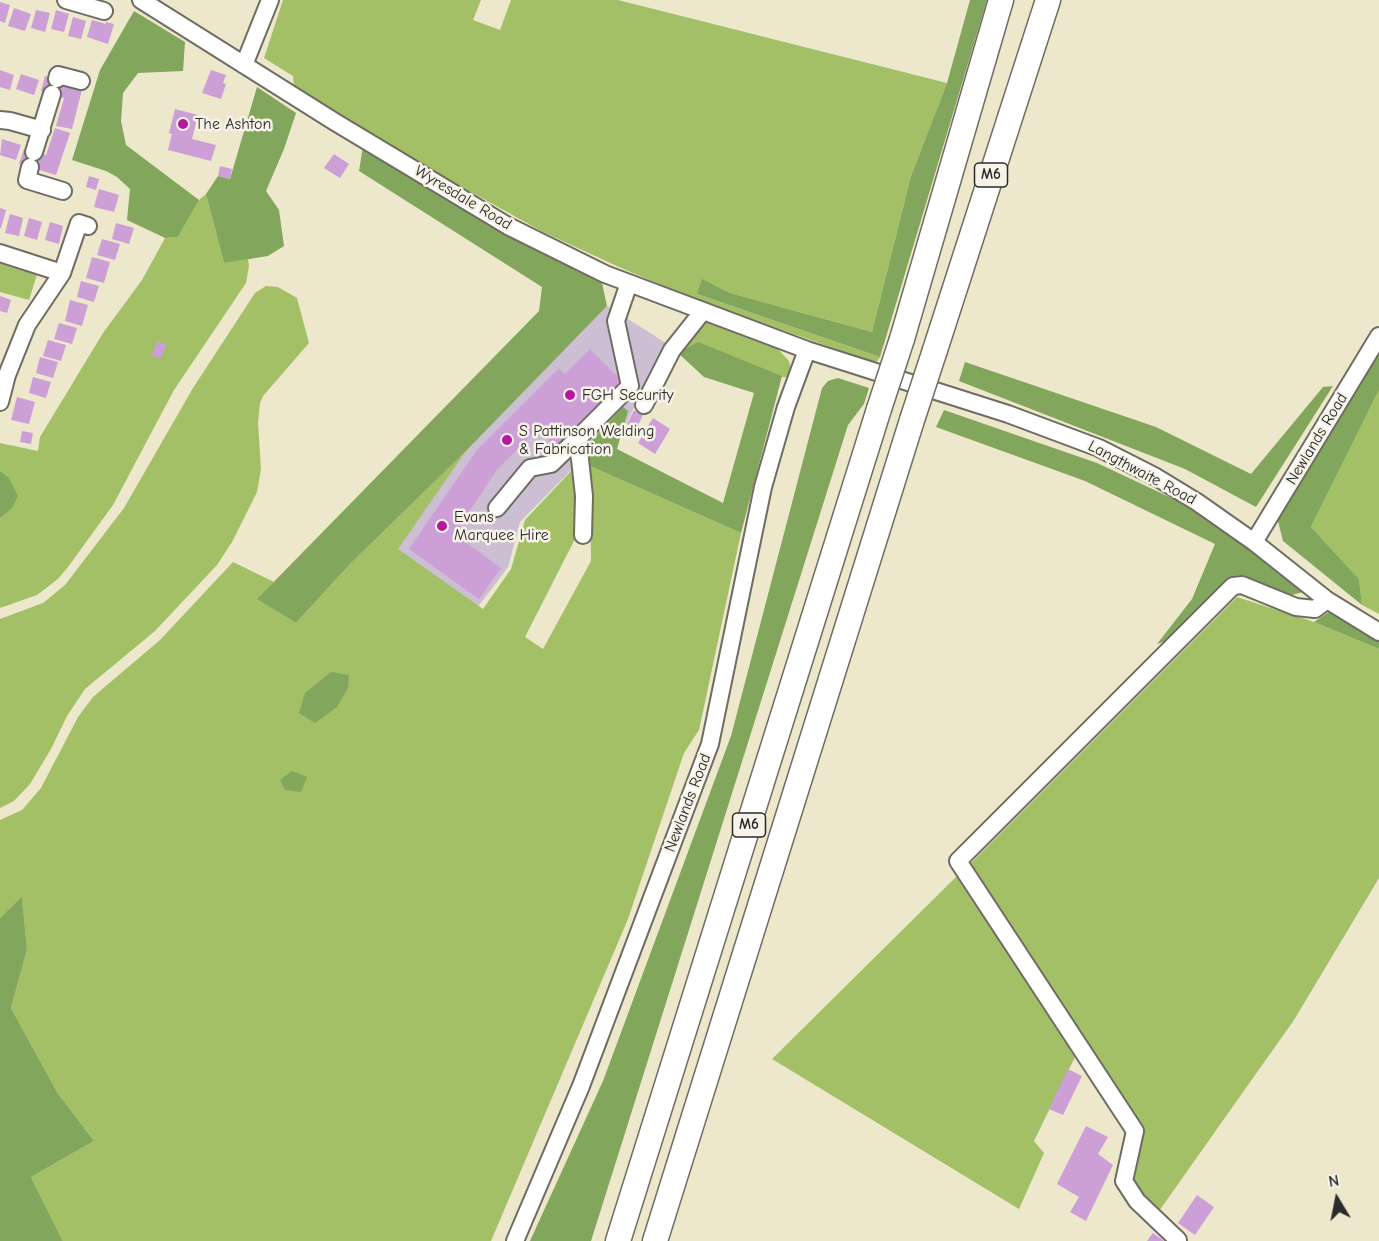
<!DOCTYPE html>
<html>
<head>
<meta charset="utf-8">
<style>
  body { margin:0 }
  #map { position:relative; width:1379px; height:1241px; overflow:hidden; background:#ede7cb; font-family:"Comic Neue",sans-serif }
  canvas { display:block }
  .north { position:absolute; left:1307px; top:1169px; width:60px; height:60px; -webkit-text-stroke:4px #f7f3e8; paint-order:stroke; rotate:350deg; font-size:16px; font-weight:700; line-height:24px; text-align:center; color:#2b2b2b }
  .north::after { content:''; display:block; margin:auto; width:21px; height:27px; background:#2b2b2b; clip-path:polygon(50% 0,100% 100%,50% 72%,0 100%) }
</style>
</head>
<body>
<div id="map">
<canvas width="1379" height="1241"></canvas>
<div class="north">N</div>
</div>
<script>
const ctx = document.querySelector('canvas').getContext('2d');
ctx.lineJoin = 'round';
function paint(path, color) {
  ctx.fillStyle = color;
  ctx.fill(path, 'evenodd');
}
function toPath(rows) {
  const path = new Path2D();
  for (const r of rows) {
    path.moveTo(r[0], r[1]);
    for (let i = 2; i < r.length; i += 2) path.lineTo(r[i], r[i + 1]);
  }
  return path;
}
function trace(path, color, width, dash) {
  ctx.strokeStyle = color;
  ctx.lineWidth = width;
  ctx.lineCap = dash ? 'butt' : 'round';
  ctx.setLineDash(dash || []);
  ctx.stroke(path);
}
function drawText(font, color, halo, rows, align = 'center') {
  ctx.font = font + ' "Comic Neue",sans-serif';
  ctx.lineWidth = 5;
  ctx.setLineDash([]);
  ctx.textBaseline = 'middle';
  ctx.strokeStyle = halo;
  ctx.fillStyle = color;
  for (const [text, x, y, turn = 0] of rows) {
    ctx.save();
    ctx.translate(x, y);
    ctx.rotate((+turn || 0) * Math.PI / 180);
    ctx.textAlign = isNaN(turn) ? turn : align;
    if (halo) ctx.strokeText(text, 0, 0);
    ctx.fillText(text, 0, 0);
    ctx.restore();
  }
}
paint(toPath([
  [607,306,666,343,608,460,591,450,520,522,508,567,462,628,351,563,466,451]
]), '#ccbed3');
paint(toPath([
  [283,0,481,0,473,20,500,30,511,0,618,0,947,83,911,176,872,332,730,293,703,280,697,294,880,357,876,363,694,299,619,267,543,232,385,144,294,87,293,76,264,58],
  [206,194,224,263,248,259,249,266,246,283,174,390,113,505,68,567,58,579,37,595,0,608,0,443,38,451,40,437,103,333,142,280,165,238,178,237,199,200],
  [0,259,38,271,29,300,0,292],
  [266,286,278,287,297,298,309,343,263,396,260,403,258,422,261,469,257,492,232,542,217,565,155,631,85,689,67,716,51,749,30,784,14,801,0,808,0,619,43,603,65,585,124,508,193,388,255,293],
  [706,320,775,346,789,361,791,370,788,378,678,353,695,328],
  [1379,390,1379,614,1362,605,1359,579,1311,527],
  [466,451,398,549,483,609,511,569,525,520,574,468,575,539,525,637,543,649,591,561,590,466,741,533,699,730,684,753,628,919,491,1241,63,1241,31,1177,94,1141,57,1092,11,1008,27,950,22,898,0,918,0,820,22,810,41,788,78,717,93,697,160,640,233,562,274,582,258,599,296,623,351,563],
  [1237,597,1314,622,1379,649,1379,878,1294,1020,1159,1211,1131,1179,1144,1129,969,865],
  [957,876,1075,1057,1034,1141,1044,1153,1019,1209,772,1059]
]), '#a3c067');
paint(toPath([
  [970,0,987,0,880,357,697,294,702,279,730,293,872,332,911,176,947,83],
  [134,11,185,42,183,71,138,73,123,93,121,121,126,145,199,200,178,237,165,238,127,220,130,189,117,177,106,171,72,160,100,70],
  [257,87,296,113,284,149,266,191,279,210,284,246,268,256,224,263,206,194,218,176,230,179],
  [363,146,508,235,602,283,607,306,466,451,351,563,296,623,257,599,539,311,542,287,359,171],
  [698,342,782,376,741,533,590,466,588,444,623,407,628,411,617,449,723,503,754,393,704,377,678,353],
  [1379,354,1379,390,1311,527,1359,579,1362,605,1283,541,1277,517],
  [965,362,1156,427,1251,474,1323,387,1333,386,1256,507,1185,469,959,381],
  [838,378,869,388,864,404,848,425,591,1241,530,1241,603,1081,731,736,822,388,828,381],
  [944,410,1097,463,1180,502,1244,539,1303,592,1288,596,1243,575,1233,576,1166,641,1157,644,1192,599,1215,544,1085,481,936,427],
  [0,471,9,478,18,496,12,508,0,518],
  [1329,612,1379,641,1379,649,1314,622],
  [331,672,349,675,348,688,337,707,315,723,299,713,305,693],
  [292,771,307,777,301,792,285,790,280,780],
  [22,897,27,950,11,1008,57,1092,94,1141,31,1177,63,1241,0,1241,0,918]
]), '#82a65c');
paint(toPath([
  [0,2,10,5,5,23,0,21],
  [14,8,31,14,25,31,8,26],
  [36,10,50,13,45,32,31,28],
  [56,10,69,14,64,32,51,29],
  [73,17,86,21,81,39,68,36],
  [92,20,106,24,106,22,114,24,108,44,87,37],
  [0,70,14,75,10,90,0,87],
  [211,70,226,75,223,83,226,84,221,99,202,93],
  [21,74,39,80,34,95,16,89],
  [45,76,83,86,72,129,56,126,64,98,41,91],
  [175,109,198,115,192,139,216,145,211,161,168,150,172,134,169,133],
  [55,128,70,133,56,175,19,164,24,149,46,155],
  [2,139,21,145,16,160,0,155],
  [334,154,349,164,340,178,324,168],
  [220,166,232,169,230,179,218,176],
  [89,176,99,179,96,190,86,187],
  [99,189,119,195,114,212,94,207],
  [0,208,6,210,1,228,0,228],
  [10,214,23,218,19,236,5,233],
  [29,218,42,222,37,240,24,236],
  [50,222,63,226,59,244,45,240],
  [116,223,134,228,129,244,112,239],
  [102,239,120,244,115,260,97,255],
  [92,257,110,262,104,283,86,278],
  [81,281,99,286,94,302,77,297],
  [0,296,11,300,7,313,0,311],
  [70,300,88,305,82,326,65,321],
  [59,323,77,328,72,344,54,339],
  [48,340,66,345,61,361,43,356],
  [158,341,167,345,160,359,151,355],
  [590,349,622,381,556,448,537,429,497,470,454,534,501,568,479,599,409,549,477,450,559,368,565,374],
  [40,357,58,362,53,378,36,373],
  [33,377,51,382,46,398,29,393],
  [17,397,35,402,29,424,11,420],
  [634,410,643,415,636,429,627,424],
  [653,418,670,429,655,454,638,443],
  [22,431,33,433,31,444,20,442],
  [1068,1069,1082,1076,1063,1115,1049,1109],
  [1086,1126,1108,1137,1098,1154,1113,1165,1086,1221,1070,1212,1079,1197,1057,1184],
  [1197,1195,1214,1207,1195,1235,1178,1223],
  [1153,1233,1164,1241,1147,1241]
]), '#cc9fd7');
const minor = toPath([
  [66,0,104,11],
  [141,0,335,122,508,226,605,274,807,350,1008,414,1099,448,1156,477,1197,502,1254,542,1327,600,1379,632],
  [244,65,270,0],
  [57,79,58,75,81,81],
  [0,120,10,121,42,130],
  [34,152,52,94],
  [30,167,27,180,63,191],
  [0,253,62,273],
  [0,402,7,375,27,325,62,273,79,223,88,226],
  [644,405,672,350,703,311],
  [497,508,530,468,551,464,576,440],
  [583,535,584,496,580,459,576,440,630,386,616,321,629,283],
  [1254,542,1379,336],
  [1178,1240,1137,1201,1124,1181,1135,1131,958,861,1233,586,1242,585,1296,607,1315,609,1327,600],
  [515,1241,581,1086,710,744,763,487,786,407,807,350]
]);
const highway = toPath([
  [902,339,1001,0],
  [935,350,1048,0],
  [618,1241,879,409],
  [655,1241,912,420]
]);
trace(minor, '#6f6d63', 20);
trace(highway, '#6f6d63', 27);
trace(minor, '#fff', 16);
trace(highway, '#fff', 24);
const highwayBridge = toPath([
  [879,409,902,339],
  [912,420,935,350]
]);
trace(highwayBridge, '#6f6d63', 27, []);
trace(highwayBridge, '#fff', 24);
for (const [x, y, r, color] of [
  [183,124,6,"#b5179e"],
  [570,395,6,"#b5179e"],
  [507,440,6,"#b5179e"],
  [442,526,6,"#b5179e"]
]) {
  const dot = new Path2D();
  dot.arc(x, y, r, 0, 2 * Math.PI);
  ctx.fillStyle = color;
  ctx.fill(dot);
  trace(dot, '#f7f3e8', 2);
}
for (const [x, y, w] of [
  [991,175,33],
  [749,825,33]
]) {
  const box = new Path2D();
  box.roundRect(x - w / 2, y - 12, w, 24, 4.5);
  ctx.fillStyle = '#f7f3e8';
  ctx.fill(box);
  trace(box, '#2b2b2b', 1.5);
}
drawText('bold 15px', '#2b2b2b', null, [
  ["M6",991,175],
  ["M6",749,825]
]);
drawText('16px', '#2b2b2b', '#f7f3e8', [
  ["The Ashton",195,124],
  ["FGH Security",582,395],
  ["S Pattinson Welding",519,431],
  ["& Fabrication",519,449],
  ["Evans",454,517],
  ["Marquee Hire",454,535]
], 'left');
drawText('16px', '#2b2b2b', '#f7f3e8', [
  ["Wyresdale Road",463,198,31],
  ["Newlands Road",1317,439,-59],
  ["Langthwaite Road",1142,473,28],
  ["Newlands Road",688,803,-69]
]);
</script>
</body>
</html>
